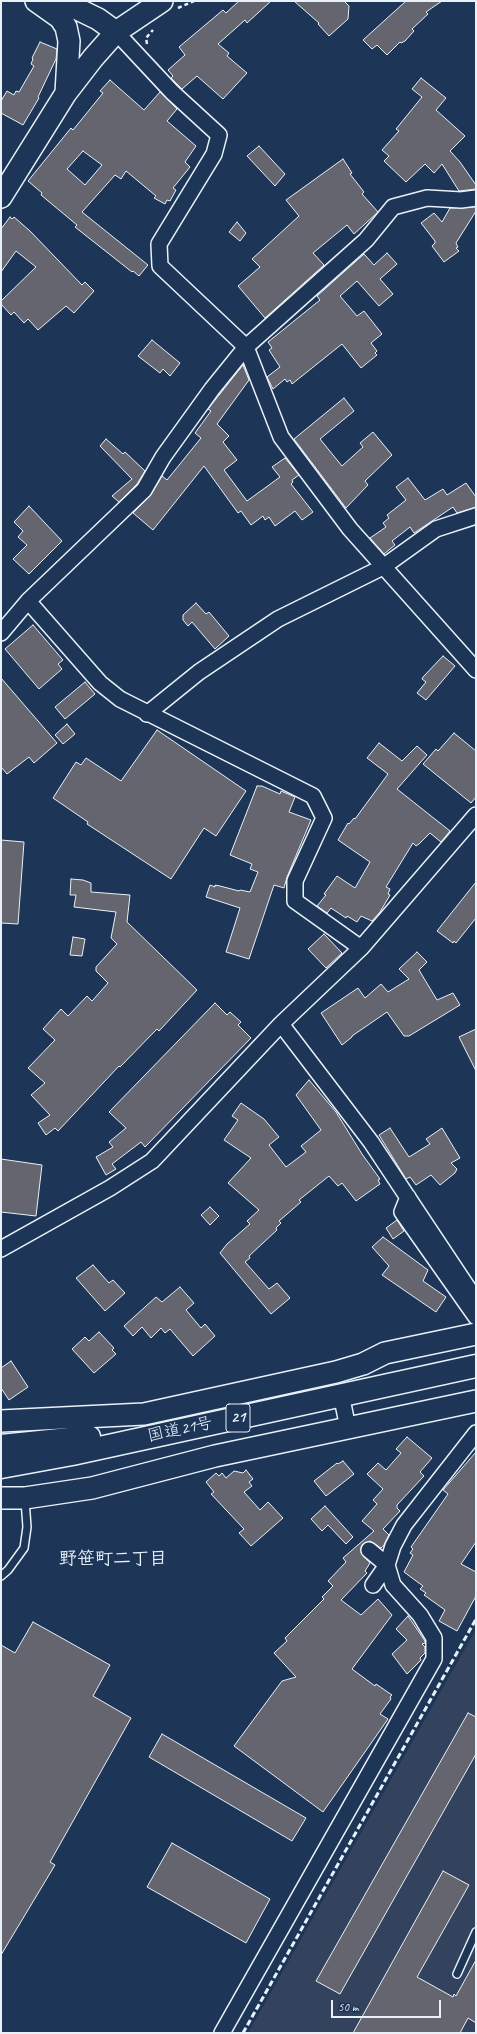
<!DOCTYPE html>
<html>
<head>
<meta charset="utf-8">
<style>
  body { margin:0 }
  #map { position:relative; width:477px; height:2034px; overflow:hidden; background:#1d3557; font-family:Caveat,sans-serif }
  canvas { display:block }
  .frame { position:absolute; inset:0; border:2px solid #e8f1f8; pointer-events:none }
  .scale { position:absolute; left:331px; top:2000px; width:110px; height:18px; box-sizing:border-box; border:2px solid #e8f1f8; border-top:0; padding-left:5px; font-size:12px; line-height:14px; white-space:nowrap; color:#e8f1f8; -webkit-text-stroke:3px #1d3557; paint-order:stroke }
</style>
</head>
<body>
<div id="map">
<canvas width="477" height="2034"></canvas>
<div class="frame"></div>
<div class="scale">50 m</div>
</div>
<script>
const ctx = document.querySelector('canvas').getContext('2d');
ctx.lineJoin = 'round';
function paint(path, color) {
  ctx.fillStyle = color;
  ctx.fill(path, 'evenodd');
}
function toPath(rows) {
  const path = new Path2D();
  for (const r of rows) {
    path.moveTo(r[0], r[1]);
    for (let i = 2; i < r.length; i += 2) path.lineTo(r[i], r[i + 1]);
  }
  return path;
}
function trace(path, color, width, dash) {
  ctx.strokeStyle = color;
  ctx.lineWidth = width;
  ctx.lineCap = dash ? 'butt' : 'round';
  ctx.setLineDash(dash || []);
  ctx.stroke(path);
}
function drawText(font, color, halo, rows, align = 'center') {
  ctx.font = font + ' Caveat,"Klee One",sans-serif';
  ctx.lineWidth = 3;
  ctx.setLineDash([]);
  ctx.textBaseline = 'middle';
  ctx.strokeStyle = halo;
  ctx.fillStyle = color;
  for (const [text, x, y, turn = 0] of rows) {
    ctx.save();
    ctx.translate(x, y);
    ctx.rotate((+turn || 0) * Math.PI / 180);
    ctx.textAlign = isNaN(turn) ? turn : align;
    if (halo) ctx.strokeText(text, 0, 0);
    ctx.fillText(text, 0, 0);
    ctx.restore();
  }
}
paint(toPath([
  [476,1629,476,2033,248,2033]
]), '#33435e');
const building = toPath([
  [239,1,271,1,247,23,245,20,218,44,229,53,227,56,247,73,223,99,197,76,182,89,171,78,173,76,168,70,185,55,179,47,223,10,226,13,239,1],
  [294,1,344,1,349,6,348,19,329,36,318,24,319,23,294,1],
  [406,1,442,1,426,12,428,14,412,29,414,31,405,41,401,43,400,42,387,55,377,45,372,49,363,40,406,1],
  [40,42,57,49,56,59,38,97,39,98,23,125,1,113,1,101,7,91,14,95,16,91,19,92,34,66,31,64,33,59,32,58,40,42],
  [421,78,446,98,436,110,465,136,450,151,460,162,476,185,476,189,459,191,442,164,434,173,425,164,406,182,384,161,389,156,382,150,399,131,396,129,422,97,412,89,421,78],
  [110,80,144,110,160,92,177,109,167,121,196,146,185,162,190,167,173,188,176,190,170,201,167,200,165,204,154,198,156,196,126,171,121,179,115,175,82,212,148,265,139,276,133,271,132,272,75,227,77,225,41,195,42,193,28,181,71,128,73,130,103,93,100,91,110,80],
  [83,151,102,165,85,185,67,169,83,151],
  [259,146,285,174,275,186,247,156,259,146],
  [343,159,352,173,350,174,364,192,362,194,378,212,354,234,347,225,313,253,324,265,265,318,238,286,260,267,252,259,299,216,286,200,343,159],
  [476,207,476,211,456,243,458,247,456,248,459,251,444,262,432,246,435,243,435,241,421,223,434,213,442,222,450,208,476,207],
  [10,217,12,219,14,217,30,231,82,285,85,282,94,291,74,313,66,306,38,330,28,319,24,323,14,312,11,315,1,304,1,301,36,267,16,251,1,272,1,229,10,217],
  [237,222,246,233,240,241,229,232,237,222],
  [387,253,397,264,380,279,393,294,379,306,357,281,340,296,357,316,364,311,382,334,371,343,377,351,375,353,377,355,361,368,342,344,292,384,290,380,287,382,285,379,273,389,267,377,280,367,269,350,272,348,268,342,320,300,317,296,364,254,374,265,387,253],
  [152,340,180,363,170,376,163,369,160,373,138,356,152,340],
  [243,365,249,380,217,424,229,436,223,442,237,460,224,470,247,501,280,477,272,467,285,458,299,475,292,480,293,482,291,484,313,512,302,520,295,511,275,526,269,517,265,520,263,516,251,525,241,511,238,513,204,466,153,530,133,513,150,496,162,476,167,480,201,438,195,433,211,411,208,409,243,365],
  [344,398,354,411,320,439,342,466,363,447,360,443,373,432,392,455,365,481,368,485,346,508,294,439,344,398],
  [106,439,123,454,125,452,145,471,137,484,119,502,112,496,132,479,100,446,106,439],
  [408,478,425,500,443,489,447,495,466,483,476,497,476,507,457,513,453,507,414,533,410,527,392,541,395,545,384,554,370,538,386,527,383,523,389,518,387,515,406,500,396,487,408,478],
  [29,506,62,541,29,574,13,559,27,545,18,537,23,531,14,522,29,506],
  [196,603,206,614,209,612,229,636,215,649,192,622,188,626,183,620,183,615,196,603],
  [33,625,63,660,58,664,62,669,39,689,5,649,33,625],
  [443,656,455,666,426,700,417,693,426,682,422,679,423,677,443,656],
  [1,678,57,743,34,763,29,757,7,774,1,767,1,678],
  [85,682,95,694,65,719,55,707,85,682],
  [67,724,75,734,63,744,55,735,67,724],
  [157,730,246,791,216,836,204,828,171,879,87,824,88,822,53,798,76,762,81,765,86,758,121,781,157,730],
  [454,733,476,751,476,797,471,803,423,764,436,749,438,751,454,733],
  [379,743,402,761,417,746,427,755,397,789,450,831,441,842,430,833,419,844,416,846,413,843,386,887,390,889,388,894,390,895,380,912,372,921,361,916,357,922,347,916,346,918,331,908,327,913,317,906,326,895,324,894,337,876,355,888,370,862,338,840,348,823,349,824,354,818,355,819,388,774,367,758,379,743],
  [257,786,262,786,280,794,281,791,295,797,289,812,311,820,287,877,284,888,274,885,249,959,226,952,240,908,206,897,210,885,215,887,215,885,220,886,239,891,240,890,250,892,258,872,250,869,252,864,230,855,257,786],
  [1,840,24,842,18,924,1,923,1,840],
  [71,879,83,880,91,883,91,892,130,895,127,922,197,990,159,1031,157,1029,120,1067,119,1066,58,1131,55,1128,46,1135,38,1123,50,1115,31,1095,45,1083,28,1068,55,1040,43,1029,61,1009,68,1016,87,996,92,1001,108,983,96,971,96,967,117,944,111,938,116,912,74,907,76,895,70,895,71,879],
  [476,882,476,918,456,943,454,941,453,943,437,931,476,882],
  [324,934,342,953,326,968,308,949,324,934],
  [73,937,85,939,82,956,70,955,73,937],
  [417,952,427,962,419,970,437,1000,453,993,460,1005,409,1036,404,1036,387,1012,352,1036,352,1037,342,1045,321,1013,358,988,365,998,381,984,388,992,409,979,399,969,417,952],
  [215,1003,227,1015,230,1012,241,1022,238,1025,251,1038,145,1147,141,1142,112,1164,116,1169,106,1175,96,1157,113,1147,109,1142,126,1128,109,1112,215,1003],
  [476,1029,476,1071,459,1037,476,1029],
  [309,1080,336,1112,362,1154,380,1179,378,1180,380,1184,356,1201,342,1183,338,1186,329,1176,299,1200,301,1202,279,1221,281,1223,276,1228,277,1230,249,1256,250,1258,245,1262,269,1289,277,1283,290,1298,271,1314,220,1253,227,1244,250,1224,247,1221,259,1210,228,1183,251,1158,224,1140,238,1120,232,1116,241,1103,264,1119,279,1137,269,1145,286,1167,306,1152,301,1146,321,1130,296,1095,309,1080],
  [390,1128,409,1157,430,1144,426,1139,442,1128,460,1158,451,1163,457,1169,455,1173,440,1185,431,1175,416,1185,410,1177,406,1179,379,1135,390,1128],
  [1,1159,42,1165,36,1216,1,1212,1,1159],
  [210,1207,219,1216,210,1225,201,1215,210,1207],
  [397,1220,404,1231,393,1239,386,1228,397,1220],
  [383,1237,428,1270,423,1281,446,1297,436,1312,382,1275,389,1266,372,1247,383,1237],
  [93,1265,109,1283,113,1280,125,1293,105,1311,76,1278,93,1265],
  [180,1287,194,1303,186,1310,201,1328,205,1324,215,1336,193,1356,170,1329,165,1333,161,1328,151,1338,142,1327,133,1336,124,1326,156,1297,162,1302,180,1287],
  [99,1332,114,1348,112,1350,116,1354,94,1373,72,1349,85,1337,89,1341,99,1332],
  [11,1361,28,1387,9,1400,1,1388,1,1368,11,1361],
  [407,1437,432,1458,420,1472,424,1476,397,1505,397,1508,400,1511,383,1529,389,1535,384,1545,381,1548,370,1541,362,1545,361,1553,370,1563,365,1571,367,1573,341,1600,361,1615,378,1599,392,1615,352,1669,375,1686,376,1684,392,1695,390,1697,391,1699,380,1714,388,1719,323,1812,234,1746,282,1681,296,1677,274,1653,287,1641,285,1638,324,1599,322,1597,333,1586,328,1581,346,1562,343,1558,374,1531,362,1521,377,1504,373,1500,383,1489,367,1474,378,1463,386,1470,401,1453,396,1449,407,1437],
  [476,1452,476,1542,461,1564,476,1572,476,1596,457,1631,439,1621,445,1610,424,1595,426,1593,420,1589,423,1586,404,1572,413,1555,410,1553,413,1549,411,1547,448,1494,443,1490,476,1452],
  [343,1461,354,1474,326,1496,314,1481,337,1463,338,1464,343,1461],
  [246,1470,253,1479,249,1482,252,1486,244,1492,260,1510,268,1502,283,1518,251,1546,239,1533,244,1529,211,1494,214,1492,206,1482,216,1473,219,1476,222,1473,226,1478,234,1471,243,1473,246,1470],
  [325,1506,353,1537,346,1544,328,1525,322,1531,311,1519,325,1506],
  [408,1616,425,1641,425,1643,422,1644,425,1647,425,1653,420,1658,421,1660,407,1674,392,1654,407,1640,396,1629,408,1616],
  [33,1622,110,1665,93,1696,131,1718,50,1862,55,1865,1,1955,1,1645,15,1653,33,1622],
  [468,1713,476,1717,476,1754,340,1994,316,1981,468,1713],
  [162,1734,306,1818,292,1841,149,1757,162,1734],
  [172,1843,270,1899,246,1943,147,1887,172,1843],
  [443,1871,469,1885,417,1977,453,1997,454,1994,456,1996,476,1960,476,2023,468,2018,460,2033,353,2033,443,1871]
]);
paint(building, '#65656f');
trace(building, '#e8f1f8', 1);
const lane = toPath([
  [1,1576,8,1570,24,1548,27,1527,25,1500],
  [457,1974,476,1932]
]);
const street = toPath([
  [116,32,172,92,219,135,214,154,159,244,160,266,246,347,281,437,350,529,476,670],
  [28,601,100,683,120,699,313,796,324,818,295,881,295,901,361,948],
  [1,633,28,601,144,490,163,457,212,389,246,347,366,240,393,207,427,198,461,200,476,198],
  [147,714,199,672,278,619,383,567,436,529,476,516],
  [281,1024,371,1142,476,1300],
  [408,1197,402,1212,476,1317],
  [1,1249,110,1188,152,1161,281,1024,361,948,476,815],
  [342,1399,348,1428],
  [369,1550,387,1565,373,1585],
  [222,2033,434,1659,434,1638,420,1615,393,1585,387,1565,393,1546,404,1525,476,1433]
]);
const secondary = toPath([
  [36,1,60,18,66,27,69,41,66,93],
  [61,1,98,19,116,32],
  [1,197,66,93,93,58,116,32,162,1],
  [1,1421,144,1414,336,1372,363,1364,385,1353,476,1334],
  [1,1498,25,1498,92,1488,215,1456,476,1401]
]);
const highway = toPath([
  [1,1446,89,1437],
  [1,1467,72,1454,476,1366]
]);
trace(lane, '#e8f1f8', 10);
trace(street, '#e8f1f8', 18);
trace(secondary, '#e8f1f8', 24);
trace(highway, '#e8f1f8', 25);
trace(toPath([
  [178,8,194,1],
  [147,44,146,38,153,30]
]), '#e8f1f8', 2.5, [4, 3]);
trace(lane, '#1d3557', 7);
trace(street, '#1d3557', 15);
trace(secondary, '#1d3557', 21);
trace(highway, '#1d3557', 22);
trace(toPath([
  [243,2033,476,1619]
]), '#e8f1f8', 3, [6, 3]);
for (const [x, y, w] of [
  [238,1418,24]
]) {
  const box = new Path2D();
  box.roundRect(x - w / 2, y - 14, w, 28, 3);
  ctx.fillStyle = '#1d3557';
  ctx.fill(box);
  trace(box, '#e8f1f8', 1);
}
drawText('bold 16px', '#e8f1f8', null, [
  ["21",238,1418]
]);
drawText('17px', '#e8f1f8', '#1d3557', [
  ["国道21号",180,1430,-12]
]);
drawText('bold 18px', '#e8f1f8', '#1d3557', [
  ["野笹町二丁目",113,1559]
]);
</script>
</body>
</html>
